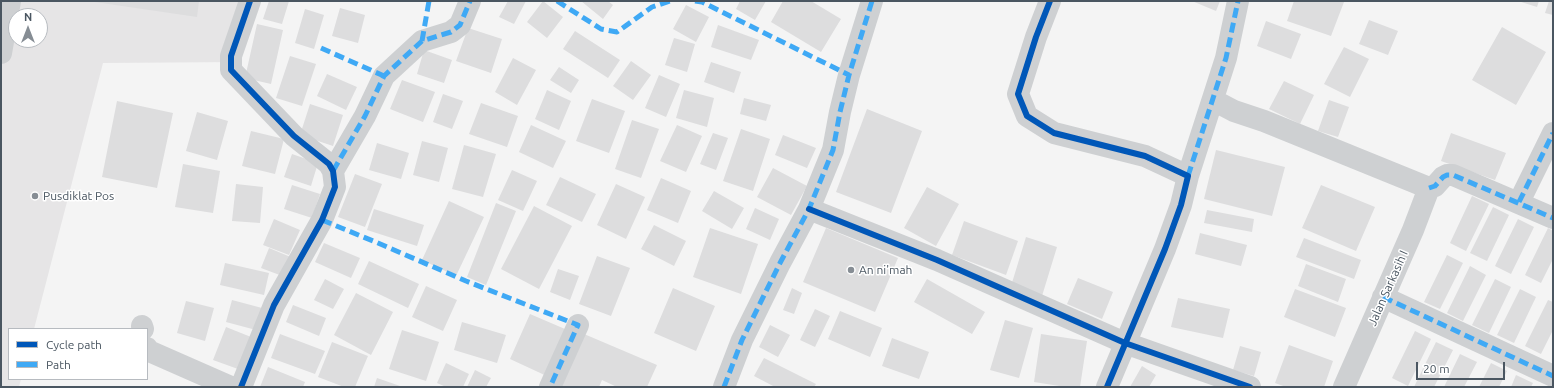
<!DOCTYPE html>
<html>
<head>
<meta charset="utf-8">
<style>
  body { margin:0 }
  #map { position:relative; width:1554px; height:388px; overflow:hidden; background:#f4f4f4; font-family:Ubuntu,sans-serif }
  canvas { display:block }
  .frame { position:absolute; inset:0; border:2px solid #4a5661; pointer-events:none }
  .legend { position:absolute; left:8px; top:328px; width:140px; height:52px; box-sizing:border-box; background:#fff; border:1px solid #b7bbc0; margin:0; padding:5px 7px; list-style:none; font-size:12px; color:#4a5661 }
  .legend li { display:flex; align-items:center; gap:8px; height:20px }
  .legend b { width:20px; border:1px solid #b7bbc0 }
  .north { position:absolute; left:8px; top:8px; width:40px; height:40px; box-sizing:border-box; background:#fff; border:1px solid #b7bbc0; border-radius:50%; rotate:0deg; font-size:11px; font-weight:700; line-height:16px; text-align:center; color:#4a5661 }
  .north::after { content:''; display:block; margin:auto; width:14px; height:18px; background:#868d94; clip-path:polygon(50% 0,100% 100%,50% 72%,0 100%) }
  .scale { position:absolute; left:1416px; top:362px; width:89px; height:18px; box-sizing:border-box; border:2px solid #4a5661; border-top:0; padding-left:5px; font-size:12px; line-height:14px; white-space:nowrap; color:#4a5661; -webkit-text-stroke:3px #fff; paint-order:stroke }
</style>
</head>
<body>
<div id="map">
<canvas width="1554" height="388"></canvas>
<div class="frame"></div>
<ul class="legend">
<li><b style="height:5px;background:#0057b8"></b>Cycle path</li>
<li><b style="height:5px;background:#3fa9f5"></b>Path</li>
</ul>
<div class="north">N</div>
<div class="scale">20 m</div>
</div>
<script>
const ctx = document.querySelector('canvas').getContext('2d');
ctx.lineJoin = 'round';
function paint(path, color) {
  ctx.fillStyle = color;
  ctx.fill(path, 'evenodd');
}
function toPath(rows) {
  const path = new Path2D();
  for (const r of rows) {
    path.moveTo(r[0], r[1]);
    for (let i = 2; i < r.length; i += 2) path.lineTo(r[i], r[i + 1]);
  }
  return path;
}
function trace(path, color, width, dash) {
  ctx.strokeStyle = color;
  ctx.lineWidth = width;
  ctx.lineCap = dash ? 'butt' : 'round';
  ctx.setLineDash(dash || []);
  ctx.stroke(path);
}
function drawText(font, color, halo, rows, align = 'center') {
  ctx.font = font + ' Ubuntu,sans-serif';
  ctx.lineWidth = 3;
  ctx.setLineDash([]);
  ctx.textBaseline = 'middle';
  ctx.strokeStyle = halo;
  ctx.fillStyle = color;
  for (const [text, x, y, turn = 0] of rows) {
    ctx.save();
    ctx.translate(x, y);
    ctx.rotate((+turn || 0) * Math.PI / 180);
    ctx.textAlign = isNaN(turn) ? turn : align;
    if (halo) ctx.strokeText(text, 0, 0);
    ctx.fillText(text, 0, 0);
    ctx.restore();
  }
}
paint(toPath([
  [1,1,260,1,239,62,103,63,34,329,9,329,9,379,21,379,19,387,1,387],
  [16,16,40,16,40,40,16,40]
]), '#e6e5e6');
paint(toPath([
  [88,1,199,1,197,17],
  [269,1,289,1,282,24,263,19],
  [508,1,526,1,514,24,499,17],
  [543,1,563,17,547,38,527,22],
  [581,1,608,1,613,5,603,19],
  [740,1,766,1,755,20,736,9],
  [783,1,811,1,841,19,821,52,771,22],
  [1192,1,1220,1,1216,11],
  [1294,1,1340,1,1344,2,1331,36,1287,21],
  [1518,1,1539,1,1537,7],
  [1549,1,1553,1,1553,15,1545,13],
  [686,5,709,17,696,42,673,29],
  [340,8,365,15,358,43,332,36],
  [305,9,324,15,314,49,295,43],
  [1369,20,1398,31,1388,55,1359,44],
  [1266,21,1301,34,1291,59,1257,46],
  [257,24,283,30,271,84,245,78],
  [718,25,759,40,751,60,711,47],
  [1502,27,1546,52,1516,105,1472,80],
  [468,28,502,39,491,73,456,61],
  [575,31,620,60,608,78,563,49],
  [674,38,695,44,687,72,665,65],
  [1344,47,1369,59,1350,97,1324,84],
  [424,50,452,60,444,83,417,74],
  [290,56,316,64,302,106,276,98],
  [513,58,536,70,517,105,495,92],
  [631,61,651,75,633,100,613,86],
  [711,62,741,72,734,93,704,82],
  [559,67,579,80,571,93,550,80],
  [327,74,357,87,346,110,317,96],
  [659,75,680,84,666,117,645,108],
  [402,80,435,92,423,122,390,109],
  [1284,81,1314,95,1300,124,1269,109],
  [547,90,571,101,559,130,535,119],
  [684,90,714,98,707,127,676,118],
  [443,94,463,101,452,129,433,122],
  [744,98,771,105,766,121,740,114],
  [592,99,625,111,609,153,576,141],
  [1329,100,1349,107,1338,137,1318,131],
  [117,101,173,113,157,188,102,177],
  [481,103,518,116,507,147,469,134],
  [310,104,343,115,333,146,300,135],
  [867,109,922,131,891,213,836,192],
  [197,112,228,121,217,160,186,151],
  [632,120,659,129,641,178,615,169],
  [531,125,566,141,553,168,519,152],
  [677,125,702,136,686,172,660,161],
  [741,129,770,139,753,191,723,181],
  [251,131,284,139,275,174,242,166],
  [713,133,728,138,716,170,700,164],
  [1451,133,1506,153,1495,180,1441,161],
  [783,135,816,148,807,168,775,155],
  [422,141,448,148,439,182,413,175],
  [377,143,409,153,401,179,369,170],
  [464,145,496,154,483,197,452,189],
  [1216,150,1285,167,1272,216,1204,199],
  [292,154,318,163,311,186,284,177],
  [183,164,220,171,213,213,175,207],
  [773,168,807,186,791,215,757,197],
  [512,170,537,181,523,211,498,200],
  [355,174,382,184,365,227,338,217],
  [560,177,596,194,582,222,546,205],
  [661,178,691,191,678,223,647,210],
  [236,184,263,187,260,223,232,221],
  [616,184,645,197,626,239,597,225],
  [292,185,320,194,312,218,284,209],
  [1321,185,1375,207,1356,251,1302,228],
  [927,187,959,204,936,246,904,228],
  [714,191,744,208,732,229,702,211],
  [1472,196,1489,204,1466,251,1450,243],
  [449,201,484,217,456,276,422,260],
  [496,203,516,211,486,285,467,277],
  [534,206,572,226,539,289,501,269],
  [1493,207,1509,215,1487,261,1470,253],
  [755,208,779,219,770,240,746,229],
  [374,209,424,225,417,246,367,230],
  [1207,210,1254,219,1252,232,1204,223],
  [274,219,300,230,289,255,263,245],
  [1518,219,1534,227,1511,274,1495,266],
  [964,221,1018,241,1006,275,952,255],
  [654,225,686,241,674,266,641,249],
  [710,228,758,244,741,294,693,277],
  [826,228,898,258,875,312,803,282],
  [1548,228,1553,231,1553,259,1541,283,1525,275],
  [1200,233,1247,245,1241,266,1195,254],
  [1026,237,1057,247,1042,296,1011,286],
  [1304,238,1361,260,1354,279,1296,257],
  [324,243,360,258,351,278,315,262],
  [269,248,293,258,285,277,261,268],
  [1447,255,1463,263,1440,309,1424,302],
  [597,256,630,268,611,316,579,304],
  [369,261,419,284,408,308,358,284],
  [225,263,269,273,264,295,220,285],
  [1306,264,1346,279,1338,302,1298,286],
  [1470,266,1486,275,1463,321,1447,313],
  [558,269,579,276,570,300,550,292],
  [1078,278,1113,292,1102,319,1067,304],
  [325,279,344,289,333,309,314,300],
  [927,279,985,312,972,334,914,302],
  [1495,279,1511,287,1489,333,1472,325],
  [426,286,457,300,443,331,412,317],
  [673,288,715,306,696,351,654,333],
  [792,288,802,293,794,314,783,310],
  [1295,289,1346,308,1335,337,1284,317],
  [1520,289,1536,297,1514,343,1497,335],
  [356,293,393,312,371,355,334,335],
  [1178,298,1230,309,1223,338,1171,327],
  [232,300,262,308,256,330,226,322],
  [1548,300,1553,302,1553,330,1541,354,1525,346],
  [186,301,214,308,205,341,177,333],
  [293,305,326,318,319,336,286,322],
  [815,309,830,316,815,347,800,340],
  [840,311,882,328,870,357,828,339],
  [530,314,572,332,551,378,510,359],
  [1005,320,1033,328,1019,378,990,370],
  [462,322,506,335,497,363,454,350],
  [770,325,790,335,778,357,759,347],
  [226,327,251,337,238,369,213,360],
  [402,330,439,342,426,381,389,369],
  [577,331,657,365,647,387,617,387,602,380,599,387,558,387],
  [1415,331,1431,339,1408,386,1392,378],
  [280,334,325,351,315,374,271,358],
  [1041,334,1087,341,1080,387,1066,387,1034,382],
  [892,338,929,352,919,379,882,366],
  [332,342,368,356,355,387,344,387,318,377],
  [1436,342,1453,350,1434,387,1414,387],
  [1289,345,1333,361,1324,387,1286,387,1275,383],
  [1240,346,1261,352,1254,376,1233,370],
  [1460,354,1477,362,1464,387,1444,387],
  [764,358,816,384,814,387,775,387,754,376],
  [446,363,469,374,463,387,446,387,437,383],
  [1491,363,1507,371,1499,387,1479,387],
  [1142,366,1156,375,1149,387,1130,387],
  [268,367,305,382,303,387,260,387],
  [475,370,491,378,486,387,467,387],
  [1516,375,1533,383,1531,387,1511,387],
  [377,378,403,387,374,387]
]), '#ddddde');
trace(toPath([
  [1050,1,1036,37,1018,94,1027,116,1054,133,1145,156,1188,176,1181,205,1165,249,1107,387],
  [1,53,10,1],
  [1213,100,1234,111,1264,121,1429,188,1435,186,1443,177,1447,175,1453,175,1553,218],
  [333,171,365,116,384,76,422,41,451,32,460,25,470,1],
  [1188,176,1226,58,1238,1],
  [1519,202,1553,133],
  [809,209,937,260,1125,343,1250,387],
  [1383,297,1553,376],
  [142,326,143,329],
  [147,348,149,351,231,387],
  [241,387,274,305,322,220,335,187,333,171,329,164,294,136,231,70,231,56,250,1],
  [550,387,578,325],
  [724,387,742,340,780,263,809,209,833,150,840,112,849,75,872,1],
  [1344,387,1413,230,1429,188]
]), '#ced0d2', 22);
trace(toPath([
  [557,1,601,29,617,32,652,7,670,1],
  [695,1,702,2,849,75],
  [422,41,429,1],
  [321,48,384,76],
  [333,171,365,116,384,76,422,41,451,32,460,25,470,1],
  [1188,176,1226,58,1238,1],
  [1429,188,1435,186,1443,177,1447,175,1453,175,1553,218],
  [1519,202,1553,133],
  [322,220,378,243,466,281,578,325,550,387],
  [1383,297,1553,376],
  [724,387,742,340,780,263,809,209,833,150,840,112,849,75,872,1]
]), '#3fa9f5', 5, [10, 5]);
trace(toPath([
  [1050,1,1036,37,1018,94,1027,116,1054,133,1145,156,1188,176,1181,205,1165,249,1107,387],
  [809,209,937,260,1125,343,1250,387],
  [241,387,274,305,322,220,335,187,333,171,329,164,294,136,231,70,231,56,250,1]
]), '#0057b8', 6);
for (const [x, y, r, color] of [
  [35,196,4,"#868d94"],
  [851,270,4,"#868d94"]
]) {
  const dot = new Path2D();
  dot.arc(x, y, r, 0, 2 * Math.PI);
  ctx.fillStyle = color;
  ctx.fill(dot);
  trace(dot, '#fff', 1.5);
}
drawText('12px', '#4a5661', '#fff', [
  ["Pusdiklat Pos",43,196],
  ["An ni'mah",859,270]
], 'left');
drawText('12px', '#4a5661', '#fff', [
  ["Jalan Sarkasih I",1388,288,-66]
]);
</script>
</body>
</html>
